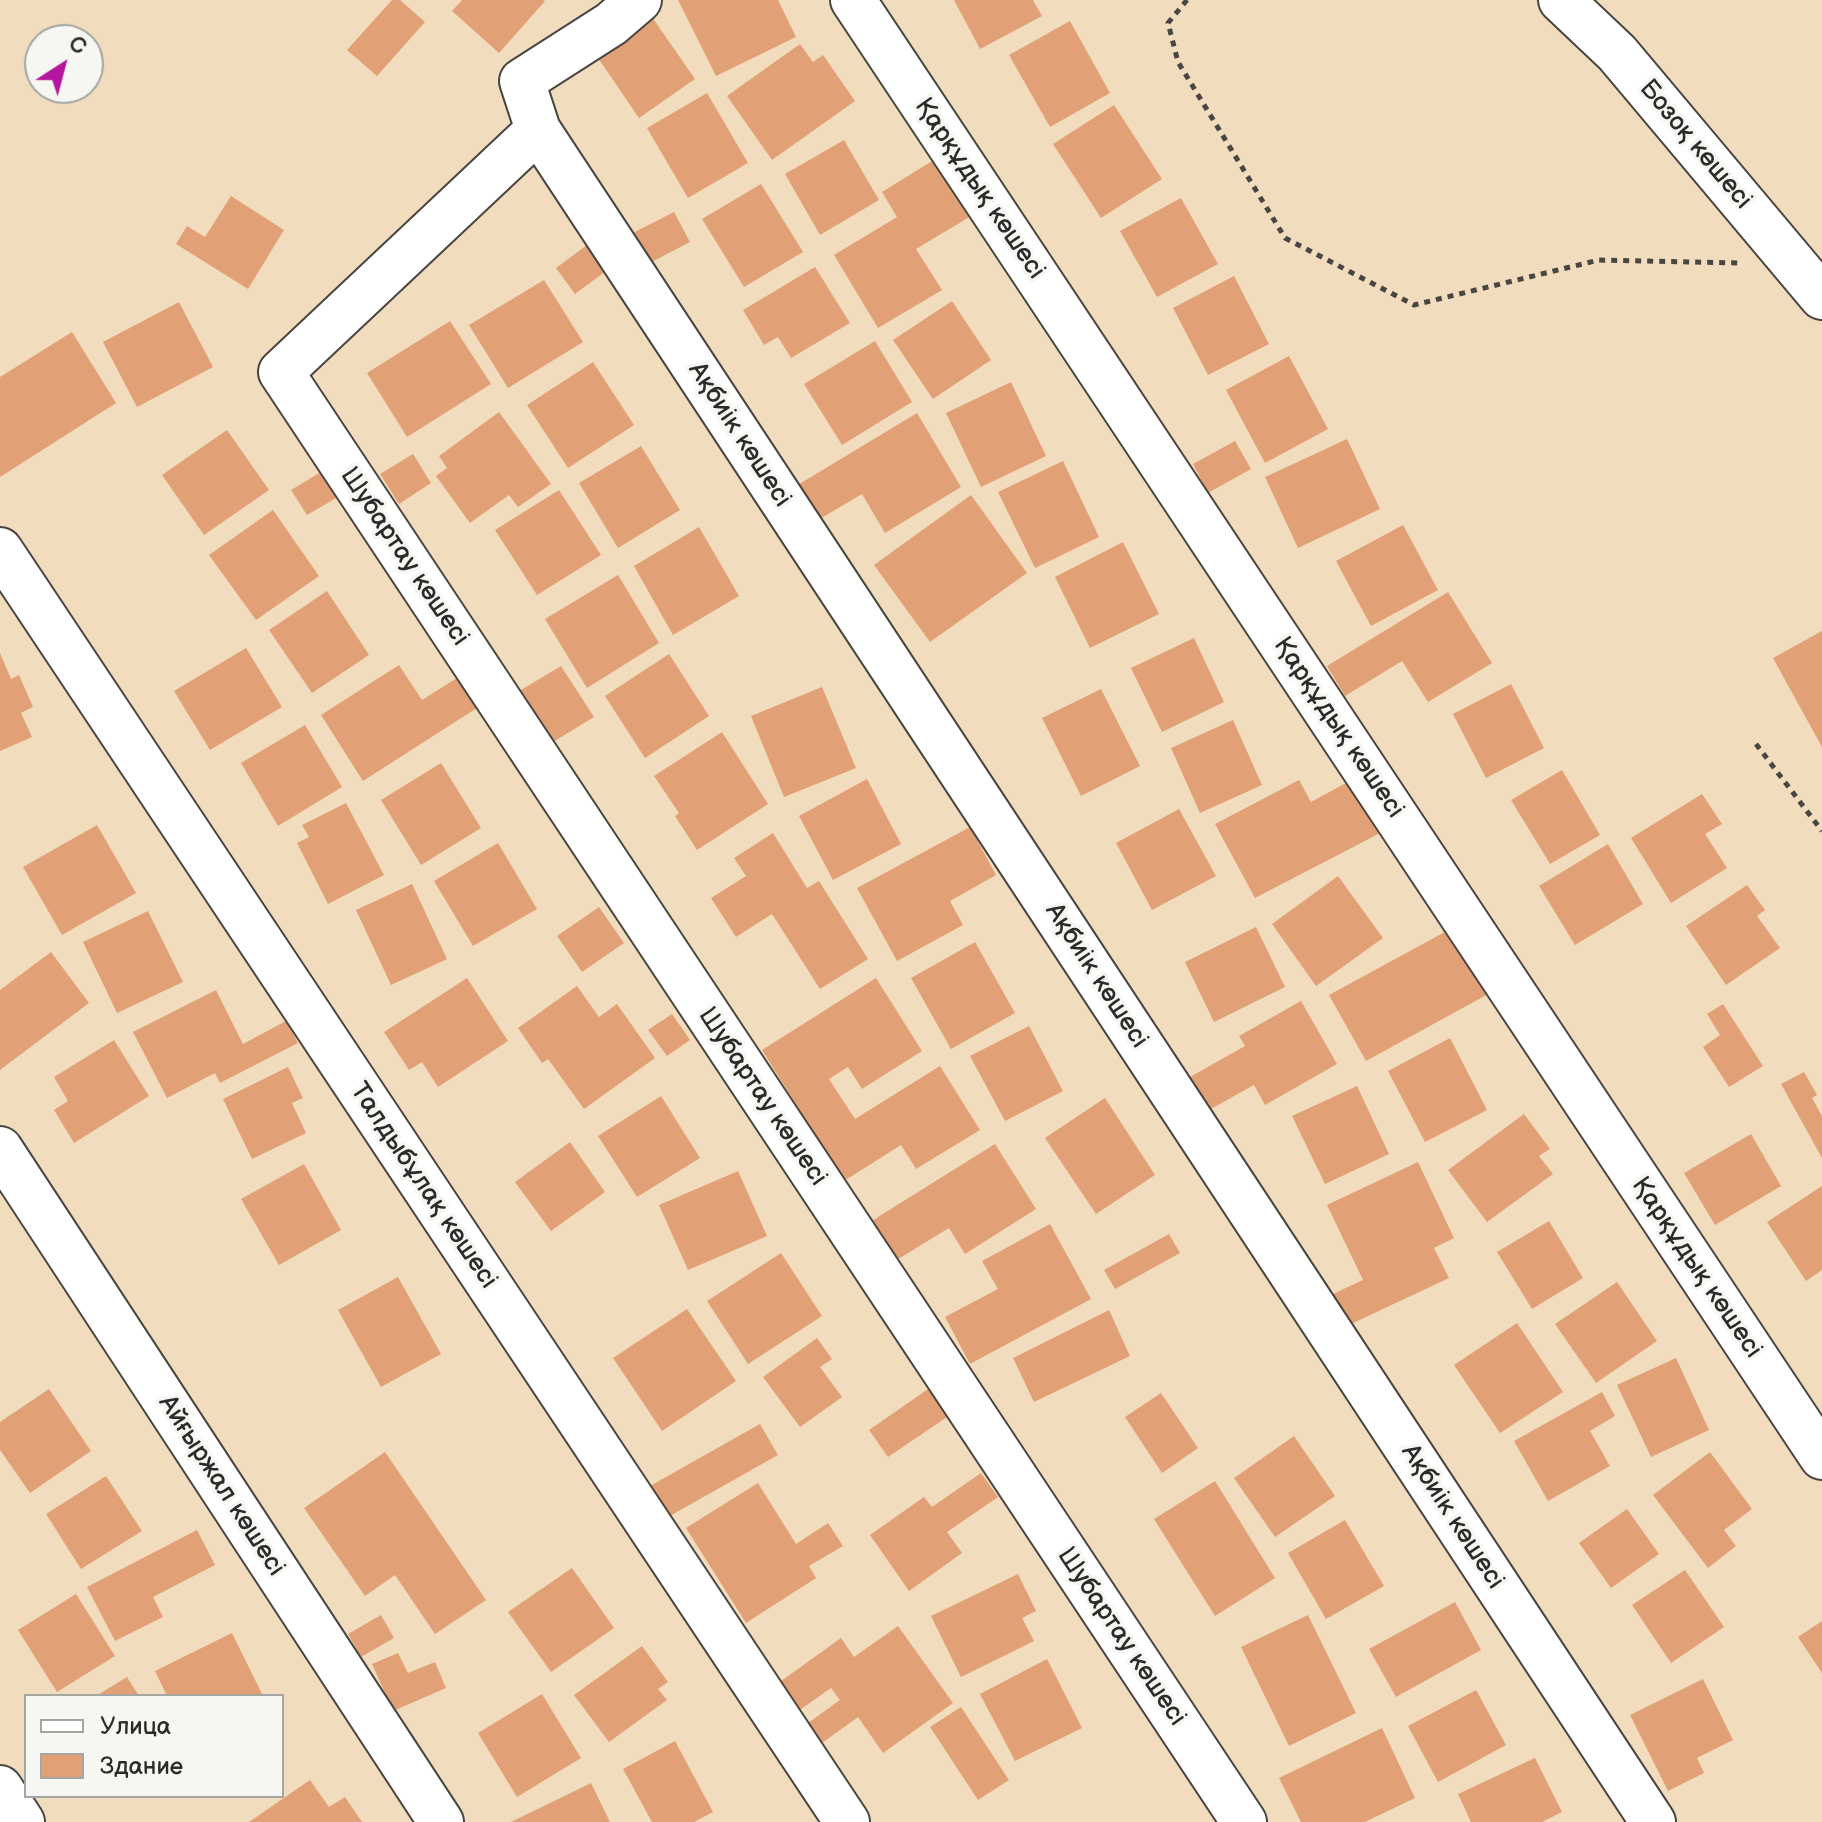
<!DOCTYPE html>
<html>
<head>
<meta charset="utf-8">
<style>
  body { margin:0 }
  #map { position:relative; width:1822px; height:1822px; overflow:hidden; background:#f2dcbe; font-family:"Balsamiq Sans",sans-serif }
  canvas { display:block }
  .legend { position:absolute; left:24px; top:1694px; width:260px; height:104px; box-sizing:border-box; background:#f6f6f2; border:2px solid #a5a5a2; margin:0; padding:10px 14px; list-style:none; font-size:24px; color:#2b2b2b }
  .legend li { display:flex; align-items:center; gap:16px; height:40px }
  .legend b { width:40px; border:2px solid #a5a5a2 }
  .north { position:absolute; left:24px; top:24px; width:80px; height:80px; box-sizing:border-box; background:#f6f6f2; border:2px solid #a5a5a2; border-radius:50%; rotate:36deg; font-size:22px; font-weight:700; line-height:32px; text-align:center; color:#2b2b2b }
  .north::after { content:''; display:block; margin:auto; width:28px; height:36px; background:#b5179e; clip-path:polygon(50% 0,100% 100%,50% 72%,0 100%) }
</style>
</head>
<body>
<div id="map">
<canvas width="1822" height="1822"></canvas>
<ul class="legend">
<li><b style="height:10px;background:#fff"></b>Улица</li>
<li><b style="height:22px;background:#e2a076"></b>Здание</li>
</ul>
<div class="north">С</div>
</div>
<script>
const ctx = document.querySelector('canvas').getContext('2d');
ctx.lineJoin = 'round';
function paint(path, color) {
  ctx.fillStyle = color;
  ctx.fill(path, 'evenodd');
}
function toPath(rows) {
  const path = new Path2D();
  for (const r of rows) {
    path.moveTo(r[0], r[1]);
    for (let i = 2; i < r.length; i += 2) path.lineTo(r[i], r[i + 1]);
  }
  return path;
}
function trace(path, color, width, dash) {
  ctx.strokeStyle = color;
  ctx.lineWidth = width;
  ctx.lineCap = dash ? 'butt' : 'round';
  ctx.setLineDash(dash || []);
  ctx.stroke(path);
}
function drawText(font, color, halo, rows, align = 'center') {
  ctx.font = font + ' "Balsamiq Sans",sans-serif';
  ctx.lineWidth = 7;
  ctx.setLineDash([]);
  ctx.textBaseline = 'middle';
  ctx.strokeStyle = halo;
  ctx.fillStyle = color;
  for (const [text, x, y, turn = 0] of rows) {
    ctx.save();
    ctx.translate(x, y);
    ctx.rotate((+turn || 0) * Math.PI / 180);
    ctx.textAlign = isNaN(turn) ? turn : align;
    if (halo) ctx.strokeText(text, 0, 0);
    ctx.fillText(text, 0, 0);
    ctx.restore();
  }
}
paint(toPath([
  [392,0,400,0,425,22,377,76,347,50],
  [462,0,543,0,545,1,499,53,452,11],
  [678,0,778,0,796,37,716,76],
  [954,0,1033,0,1042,16,980,49],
  [652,17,695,79,639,118,596,55],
  [1070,21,1110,93,1050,127,1009,55],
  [800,44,813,62,823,55,855,101,772,160,727,96],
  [707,93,748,163,688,198,647,128],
  [1114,105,1162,179,1101,218,1053,144],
  [844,140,879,200,820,235,785,174],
  [937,158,971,216,916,249,942,290,878,328,834,255,897,217,882,192],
  [761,184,803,252,744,287,702,219],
  [231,196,284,230,248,289,176,244,187,226,205,237],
  [1181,198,1218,264,1157,297,1120,231],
  [674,212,690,242,644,266,629,235],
  [587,245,606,271,575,294,556,268],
  [815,267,850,323,791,358,778,337,764,345,743,310],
  [1234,276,1269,344,1208,375,1173,308],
  [544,280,583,342,508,388,469,325],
  [952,301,991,360,933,399,893,340],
  [179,302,213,367,137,407,103,342],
  [450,321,491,384,407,437,367,373],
  [72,332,116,403,0,477,0,377],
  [875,341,912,402,842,445,804,384],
  [1289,356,1328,429,1265,463,1226,390],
  [593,362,634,425,568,468,527,405],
  [1011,382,1046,456,981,487,946,413],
  [499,412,551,484,518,507,509,495,470,523,436,476,447,468,439,456],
  [917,413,961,487,885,533,862,494,818,520,796,486],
  [227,430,269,490,204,535,162,475],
  [1347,439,1380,509,1298,548,1265,477],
  [1235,441,1251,469,1208,493,1193,464],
  [641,446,680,510,618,548,579,483],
  [413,454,431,483,399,504,380,474],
  [1063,461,1099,537,1035,568,998,492],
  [321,472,336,498,307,515,291,490],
  [559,490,601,555,537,595,495,530],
  [971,495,1027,573,930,642,874,565],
  [273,510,319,576,256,620,209,555],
  [1403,525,1438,590,1371,626,1336,561],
  [699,527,739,596,673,635,634,566],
  [1123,542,1159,614,1090,648,1055,577],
  [618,575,659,643,587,688,545,619],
  [327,591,369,655,312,693,269,630],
  [1448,592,1492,663,1428,702,1402,661,1345,696,1327,666],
  [1822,631,1822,747,1773,658],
  [1194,638,1224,702,1162,732,1131,668],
  [246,648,282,707,210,750,174,691],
  [0,653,11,679,19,675,33,707,21,713,32,737,0,751],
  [669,654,709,716,645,758,605,696],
  [399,665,422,700,460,676,480,706,363,781,321,715],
  [561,666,594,717,553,742,521,690],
  [1511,684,1544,748,1486,778,1453,714],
  [822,687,856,768,784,797,751,716],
  [1101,689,1140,766,1081,796,1042,718],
  [1233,720,1262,785,1200,813,1171,748],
  [305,725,342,787,278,826,241,763],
  [722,732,768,804,697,850,675,816,679,813,654,776],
  [441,763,481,828,421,865,381,800],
  [1562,770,1600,835,1550,864,1511,800],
  [1357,777,1386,830,1255,898,1215,824,1299,780,1311,802],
  [867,779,901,844,833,880,799,816],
  [1702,794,1722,824,1705,834,1727,868,1671,903,1631,838],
  [346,803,384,875,328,904,297,843,309,837,302,825],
  [1179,809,1216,876,1152,910,1116,843],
  [97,825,136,893,62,935,23,867],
  [970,827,996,875,950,901,963,925,897,961,857,888],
  [773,833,807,888,819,881,868,959,820,989,772,914,736,937,711,898,746,876,734,858],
  [498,843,537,909,473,946,434,881],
  [1608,844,1643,904,1575,945,1539,886],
  [1338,876,1383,938,1316,986,1272,924],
  [412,884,447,959,391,985,356,910],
  [1747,885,1765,910,1757,916,1780,948,1726,985,1686,926],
  [599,907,624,943,582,972,557,936],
  [148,911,183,982,117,1013,83,942],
  [1256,927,1285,987,1214,1022,1185,962],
  [1454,927,1490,993,1366,1061,1329,995],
  [975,942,1015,1013,951,1049,911,978],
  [51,952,89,1003,0,1070,0,990],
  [467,978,508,1041,438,1087,422,1062,409,1070,384,1032],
  [876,978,922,1051,862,1089,848,1067,829,1079,855,1119,940,1066,980,1130,916,1169,901,1145,844,1181,762,1050],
  [577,986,599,1017,617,1004,655,1058,584,1109,548,1059,542,1063,518,1028],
  [216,990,243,1044,286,1021,298,1043,220,1083,215,1073,167,1098,133,1032],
  [1301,1001,1337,1064,1265,1105,1254,1085,1209,1110,1190,1077,1245,1046,1239,1036],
  [1723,1004,1763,1066,1729,1087,1703,1047,1720,1035,1707,1014],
  [672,1014,690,1040,667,1056,648,1030],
  [1029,1026,1063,1091,1005,1121,970,1056],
  [1450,1038,1487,1110,1425,1142,1388,1071],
  [114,1040,149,1096,74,1143,54,1110,68,1101,54,1077],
  [288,1067,303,1098,292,1103,306,1133,252,1159,223,1099],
  [1804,1072,1817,1095,1812,1098,1822,1116,1822,1158,1781,1084],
  [1357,1086,1389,1154,1325,1184,1292,1116],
  [661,1096,700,1158,637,1197,598,1136],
  [1105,1098,1155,1175,1096,1214,1045,1138],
  [1524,1114,1550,1149,1539,1156,1553,1174,1487,1222,1448,1170],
  [1751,1134,1781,1186,1715,1225,1684,1173],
  [570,1142,605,1192,551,1231,515,1182],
  [995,1144,1036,1209,965,1254,949,1228,895,1261,870,1222],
  [1418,1162,1454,1238,1434,1248,1449,1278,1349,1325,1333,1294,1363,1280,1327,1205],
  [304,1164,341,1230,279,1265,241,1199],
  [738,1171,767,1236,688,1270,659,1205],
  [1822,1186,1822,1270,1806,1281,1767,1222],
  [1549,1221,1583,1278,1532,1309,1497,1252],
  [1050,1224,1091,1299,970,1364,945,1317,998,1289,982,1261],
  [1169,1234,1180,1253,1115,1289,1104,1270],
  [781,1253,822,1316,748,1364,707,1301],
  [398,1277,441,1354,381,1387,338,1310],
  [1617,1282,1657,1341,1596,1383,1555,1324],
  [687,1309,736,1381,662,1431,613,1358],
  [1109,1310,1130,1356,1034,1402,1013,1358],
  [1517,1323,1563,1392,1500,1433,1454,1365],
  [817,1338,832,1359,820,1367,842,1397,800,1427,763,1377],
  [1676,1358,1709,1430,1651,1457,1617,1385],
  [931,1387,950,1415,888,1457,869,1430],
  [49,1389,91,1451,30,1493,0,1450,0,1422],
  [1602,1392,1615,1416,1590,1431,1610,1466,1548,1501,1514,1441],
  [1161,1393,1198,1448,1162,1473,1125,1417],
  [760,1424,778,1455,668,1517,650,1486],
  [1294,1436,1335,1496,1275,1537,1234,1478],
  [385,1452,486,1600,435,1634,395,1575,365,1596,304,1508],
  [1710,1452,1752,1509,1724,1530,1736,1546,1708,1568,1653,1495],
  [981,1473,998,1497,947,1532,962,1553,909,1591,870,1535,924,1497,932,1507],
  [106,1476,142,1531,81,1569,46,1514],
  [1215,1481,1275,1578,1215,1616,1154,1519],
  [758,1483,796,1544,828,1523,843,1546,809,1566,816,1578,746,1623,686,1528],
  [1627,1509,1659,1554,1611,1588,1579,1543],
  [1345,1520,1384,1586,1326,1619,1288,1553],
  [197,1530,215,1565,153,1597,163,1617,115,1641,87,1587],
  [572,1568,614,1628,551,1672,508,1612],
  [1685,1570,1724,1627,1671,1663,1632,1605],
  [1018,1574,1036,1611,1022,1618,1034,1641,961,1677,931,1616],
  [76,1594,115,1656,57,1692,18,1630],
  [1455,1602,1481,1650,1396,1697,1369,1649],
  [381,1615,394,1638,361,1657,348,1634],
  [1308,1615,1356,1713,1289,1746,1241,1647],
  [1822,1621,1822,1673,1798,1637],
  [898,1626,953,1703,883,1753,858,1717,822,1743,808,1723,840,1700,831,1688,797,1712,777,1684,841,1638,854,1657],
  [232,1633,263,1696,167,1696,155,1671],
  [642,1646,668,1682,658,1689,667,1700,609,1742,574,1695],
  [398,1653,408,1673,435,1662,446,1688,393,1711,372,1664],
  [1047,1659,1082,1728,1015,1761,980,1694],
  [127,1677,139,1696,96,1696],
  [1703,1679,1733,1740,1697,1758,1704,1773,1668,1791,1630,1715],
  [1476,1690,1506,1745,1438,1782,1408,1726],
  [542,1694,581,1758,517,1797,478,1733],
  [961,1707,1009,1780,978,1800,930,1727],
  [1382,1728,1415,1798,1365,1822,1301,1822,1279,1778],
  [675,1741,713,1812,694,1822,652,1822,623,1769],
  [1535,1758,1562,1812,1542,1822,1471,1822,1458,1794],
  [310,1780,329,1807,345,1797,362,1822,249,1822],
  [591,1783,610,1822,511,1822]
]), '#e2a076');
const minor = toPath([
  [639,0,611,24,522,81,538,130,1653,1822],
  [853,0,1822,1457],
  [1561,0,1617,53,1822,297],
  [538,130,281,372,1244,1822],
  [0,550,847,1822],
  [0,1149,441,1822],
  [0,1788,22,1822]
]);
trace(minor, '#494641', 48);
trace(toPath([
  [1187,0,1168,23,1178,62,1285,238,1414,305,1599,260,1738,263],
  [1756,744,1822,831]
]), '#494641', 5, [6, 6]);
trace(minor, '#fff', 44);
drawText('26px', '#2b2b2b', '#f6f6f2', [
  ["Бозоқ көшесі",1695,145,50],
  ["Қарқұдық көшесі",979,189,56],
  ["Ақбиік көшесі",739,435,57],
  ["Шубартау көшесі",404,557,56],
  ["Қарқұдық көшесі",1338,728,56],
  ["Ақбиік көшесі",1096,976,57],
  ["Шубартау көшесі",762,1097,56],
  ["Талдыбұлақ көшесі",423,1186,56],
  ["Қарқұдық көшесі",1696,1268,56],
  ["Айғыржал көшесі",221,1486,57],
  ["Ақбиік көшесі",1452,1517,57],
  ["Шубартау көшесі",1121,1637,56]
]);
</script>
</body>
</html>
